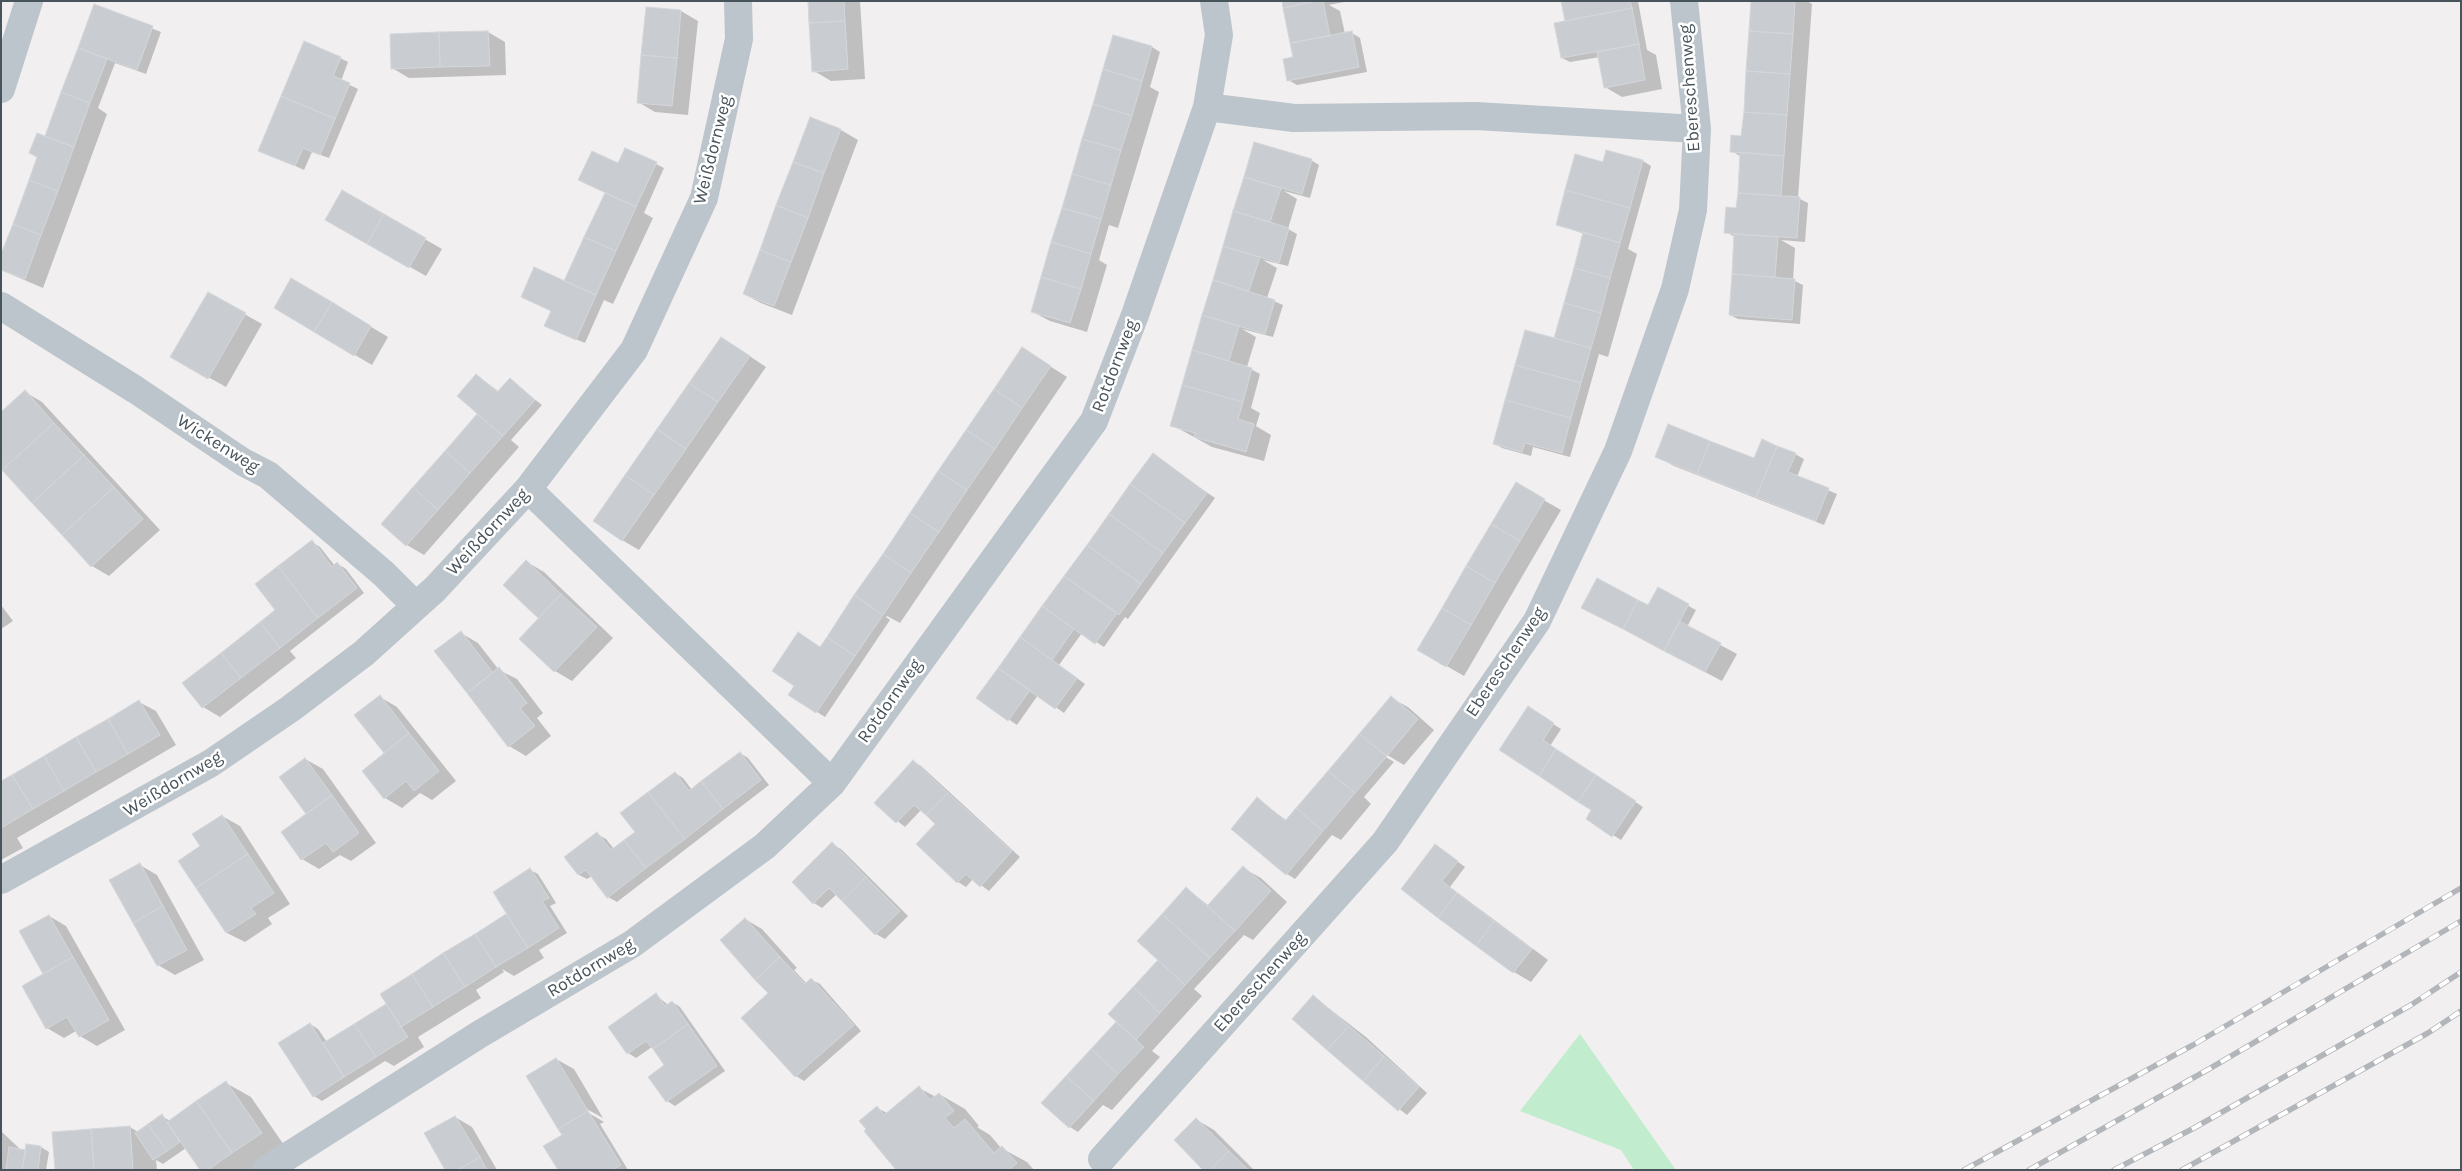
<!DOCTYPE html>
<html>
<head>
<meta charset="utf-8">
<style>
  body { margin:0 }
  #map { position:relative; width:2462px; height:1171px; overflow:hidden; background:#f1efef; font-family:Karla,sans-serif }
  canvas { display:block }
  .frame { position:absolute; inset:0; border:2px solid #48545b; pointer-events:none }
</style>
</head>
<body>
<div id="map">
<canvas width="2462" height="1171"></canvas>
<div class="frame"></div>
</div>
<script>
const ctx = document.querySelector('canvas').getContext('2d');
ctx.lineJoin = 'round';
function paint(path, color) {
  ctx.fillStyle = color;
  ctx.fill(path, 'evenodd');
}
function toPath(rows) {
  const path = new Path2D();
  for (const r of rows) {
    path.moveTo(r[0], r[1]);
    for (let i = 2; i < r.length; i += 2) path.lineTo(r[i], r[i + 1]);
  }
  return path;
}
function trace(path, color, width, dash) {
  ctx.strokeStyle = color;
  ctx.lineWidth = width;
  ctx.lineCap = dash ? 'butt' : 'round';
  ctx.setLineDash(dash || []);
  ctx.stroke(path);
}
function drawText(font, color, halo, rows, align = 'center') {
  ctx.font = font + ' Karla,sans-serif';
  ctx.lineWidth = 5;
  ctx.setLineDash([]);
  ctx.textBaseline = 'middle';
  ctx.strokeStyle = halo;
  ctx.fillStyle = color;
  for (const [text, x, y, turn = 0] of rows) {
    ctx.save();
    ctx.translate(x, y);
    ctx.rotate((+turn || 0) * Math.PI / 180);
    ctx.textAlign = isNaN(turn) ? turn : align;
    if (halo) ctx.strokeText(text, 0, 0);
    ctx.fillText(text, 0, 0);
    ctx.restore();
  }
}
paint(toPath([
  [1580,1034,1676,1170,1634,1170,1621,1150,1520,1111]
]), '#c1eccd');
paint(toPath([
  [809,1,860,1,865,79,831,81,814,71],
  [1283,1,1349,1,1329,5,1340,11,1345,34,1352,33,1360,38,1367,72,1297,85,1288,80,1294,58],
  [1562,1,1638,1,1647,50,1656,55,1662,89,1622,97,1605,87,1600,57,1570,62,1562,58,1566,22],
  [1753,1,1807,1,1812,4,1798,198,1808,203,1805,242,1781,240,1795,248,1793,280,1803,285,1800,324,1738,319,1730,315,1735,237,1726,232,1738,209,1741,157,1732,151,1743,137],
  [95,6,161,32,146,74,115,63,98,108,107,114,43,288,1,270,46,138],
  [681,11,698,21,688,115,655,112,638,102],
  [488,32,505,42,506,75,409,78,392,68],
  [1114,37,1152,47,1160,52,1150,87,1159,92,1118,228,1109,225,1099,260,1107,265,1087,332,1050,321,1033,312],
  [340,58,348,62,341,81,358,89,329,158,312,152,304,170,260,150],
  [811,118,841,130,858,140,792,315,761,303,744,294],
  [1607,152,1643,161,1651,166,1628,249,1637,254,1608,357,1599,354,1570,457,1533,447,1531,456,1502,448,1494,443,1555,339,1584,234,1557,224,1604,164],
  [1311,160,1319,165,1310,198,1284,191,1297,199,1288,229,1297,234,1288,266,1263,260,1277,268,1267,298,1283,305,1273,337,1242,329,1256,337,1247,367,1260,374,1251,408,1260,413,1256,426,1271,435,1264,461,1212,447,1172,425,1224,248,1239,214,1235,211,1250,178],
  [656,164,664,168,644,213,653,218,613,304,604,300,585,343,554,330,552,311,523,297,565,283,606,193,580,180,619,165],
  [343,192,442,249,426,276,327,220],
  [309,290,388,337,372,365,275,308],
  [209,294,262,324,226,387,172,357],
  [739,349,766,367,639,550,622,540],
  [1023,349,1067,377,900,623,887,616,886,617,890,620,825,717,789,694],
  [477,375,499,392,510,380,542,405,511,440,519,447,424,555,407,545,478,416,484,419],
  [25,392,42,402,160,530,109,576,92,566,1,467,1,414],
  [1795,454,1804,459,1797,477,1837,494,1824,525,1674,466,1657,457,1755,460],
  [1153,455,1215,498,1128,619,1125,617,1104,647,1082,633,1059,665,1085,684,1064,713,1038,695,1017,725,978,698],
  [1516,484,1561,510,1464,676,1419,650],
  [312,542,320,547,335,566,338,564,346,569,364,593,290,651,296,658,220,717,203,707,184,683,277,611],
  [527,562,544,572,613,638,572,681,555,671,540,618,505,585],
  [1658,589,1696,610,1687,627,1737,654,1722,681,1600,617,1649,607],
  [1,605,13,621,1,629],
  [461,633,478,643,499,670,517,679,543,713,537,718,551,736,526,756,509,746],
  [380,697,397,707,456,781,432,800,420,793,402,808,385,798,386,753,356,716],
  [1391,698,1408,707,1434,730,1404,765,1382,752,1381,754,1394,762,1364,797,1371,804,1341,840,1332,835,1295,879,1287,874,1258,799,1287,821],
  [139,702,156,711,176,745,17,838,23,848,1,860,1,782],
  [1536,713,1561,729,1550,746,1643,807,1621,840,1613,835,1593,810,1501,749],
  [740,753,748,758,769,785,617,902,608,897,592,876,587,879,579,875,566,857,597,834,606,839,614,849,636,832,675,773,683,778,692,790],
  [305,759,323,769,376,843,351,861,340,855,319,869,302,859,308,815],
  [913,761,921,766,1020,857,989,891,973,879,966,887,958,882,937,824,921,810,905,827,875,803],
  [222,816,240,826,290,904,268,918,272,924,245,942,227,933,180,861,202,847],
  [832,844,841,849,908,916,885,939,876,934,837,894,822,908,814,903,793,882],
  [1435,845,1465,867,1450,887,1548,960,1531,982,1514,972,1439,917],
  [140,865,157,875,204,960,175,975,158,965],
  [1243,868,1261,878,1287,902,1253,940,1244,935,1194,989,1202,996,1152,1051,1160,1057,1112,1110,1103,1105,1078,1132,1070,1127,1043,1103,1117,1021,1158,962,1186,888,1209,906],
  [530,870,538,874,556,903,550,906,567,933,539,950,544,958,514,976,502,969,504,972,476,990,481,998,418,1037,424,1047,394,1066,385,1061,322,1101,314,1096,310,1024,318,1029,327,1042,388,1004,382,994,508,914],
  [49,916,66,926,125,1030,97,1046,80,1036,76,1031,64,1038,47,1028,45,974,21,932],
  [745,919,762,929,797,968,794,970,807,984,812,980,820,984,861,1031,804,1081,796,1076,743,1018,770,994],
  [656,995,668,1005,672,1002,680,1007,725,1071,675,1106,667,1101,666,1066,652,1047,636,1058,628,1053],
  [1313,996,1366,1037,1427,1093,1407,1115,1364,1081],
  [556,1059,574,1069,603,1118,583,1107,582,1109,604,1122,600,1124,628,1170,559,1170,563,1135],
  [226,1083,251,1097,286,1148,254,1170,201,1170,186,1148,163,1164,156,1160,157,1170,56,1170,130,1127,138,1132,162,1116,170,1121],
  [919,1088,936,1097,939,1094,965,1109,979,1126,977,1127,990,1135,1001,1148,1027,1162,1034,1170,898,1170,877,1108,887,1113],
  [455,1117,472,1127,497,1170,446,1170],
  [1197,1120,1214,1130,1254,1170,1204,1170],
  [1,1131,21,1150,27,1151,28,1145,41,1147,49,1152,46,1170,1,1170]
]), '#0003');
const building = toPath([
  [808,1,844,1,845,21,809,23,808,1],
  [1282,1,1316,1,1283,8,1282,1],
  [1316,1,1323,1,1330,36,1290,43,1283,8,1316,1],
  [1561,1,1630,1,1632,8,1565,21,1561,1],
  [1751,1,1795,1,1793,34,1749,31,1751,1],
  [94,4,153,26,137,70,78,48,94,4],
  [646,7,681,10,677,58,641,55,646,7],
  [1632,8,1639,44,1561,58,1554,23,1632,8],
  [845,21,848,69,812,72,809,23,845,21],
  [488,31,490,66,440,67,439,32,488,31],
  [1352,31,1359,67,1287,81,1283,59,1293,57,1290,43,1352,31],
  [1749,31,1793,34,1790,74,1746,71,1749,31],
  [439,32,440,67,391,69,390,34,439,32],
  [1113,35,1152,46,1142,81,1103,69,1113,35],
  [304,41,341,57,333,76,350,83,335,119,281,96,304,41],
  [1639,44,1645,80,1604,88,1597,52,1639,44],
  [78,48,107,59,90,103,61,92,78,48],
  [641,55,677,58,672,106,637,103,641,55],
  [1103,69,1142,81,1132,116,1093,104,1103,69],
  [1746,71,1790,74,1787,115,1744,112,1746,71],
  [61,92,90,103,74,147,45,136,61,92],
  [281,96,335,119,320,155,303,148,295,166,258,151,281,96],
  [1093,104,1132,116,1121,150,1082,139,1093,104],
  [1744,112,1787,115,1784,156,1730,152,1731,135,1741,136,1744,112],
  [810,117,841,129,824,173,793,162,810,117],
  [37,133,74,147,58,191,29,180,37,157,29,153,37,133],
  [1082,139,1121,150,1111,185,1072,174,1082,139],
  [1254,142,1312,159,1302,194,1244,177,1254,142],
  [625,148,657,162,636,207,578,180,592,151,618,163,625,148],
  [1606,150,1643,160,1630,208,1565,190,1575,154,1603,162,1606,150],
  [1740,152,1784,156,1781,196,1738,193,1740,152],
  [793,162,824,173,808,218,776,205,793,162],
  [1072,174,1111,185,1101,219,1062,208,1072,174],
  [1244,177,1281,188,1270,222,1233,211,1244,177],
  [29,180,58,191,41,235,13,224,29,180],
  [342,190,384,214,367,244,325,220,342,190],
  [1565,190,1630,208,1620,243,1556,225,1565,190],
  [605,193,636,207,616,251,584,237,605,193],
  [1738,193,1800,197,1797,238,1724,233,1726,207,1736,208,1738,193],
  [776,205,808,218,791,262,760,250,776,205],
  [1062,208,1101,219,1091,254,1051,242,1062,208],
  [1233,211,1289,228,1279,263,1223,246,1233,211],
  [384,214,426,238,409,268,367,244,384,214],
  [13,224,41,235,25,279,1,270,1,254,13,224],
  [1583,232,1620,243,1610,278,1574,268,1583,232],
  [1734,234,1778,237,1775,277,1732,274,1734,234],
  [584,237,616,251,596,295,564,281,584,237],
  [1051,242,1091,254,1081,289,1041,277,1051,242],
  [1223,246,1260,257,1249,291,1213,280,1223,246],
  [760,250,791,262,774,306,743,294,760,250],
  [534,267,596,295,576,340,544,326,551,311,521,297,534,267],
  [1574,268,1610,278,1601,313,1564,303,1574,268],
  [1732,274,1795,279,1792,320,1729,315,1732,274],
  [1041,277,1081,289,1070,323,1031,312,1041,277],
  [291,278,332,302,314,332,274,308,291,278],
  [1213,280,1275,300,1265,334,1202,315,1213,280],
  [208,292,246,313,208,379,170,357,208,292],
  [332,302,371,326,354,356,314,332,332,302],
  [1564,303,1601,313,1591,348,1554,338,1564,303],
  [1202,315,1239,326,1229,361,1192,350,1202,315],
  [1525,330,1591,348,1581,383,1515,365,1525,330],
  [721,337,750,356,718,402,689,383,721,337],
  [1022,347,1051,366,1022,408,994,389,1022,347],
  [1192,350,1252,368,1243,402,1182,385,1192,350],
  [1515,365,1581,383,1571,418,1505,400,1515,365],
  [476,374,497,392,510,378,535,400,503,436,457,396,476,374],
  [689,383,718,402,686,449,657,429,689,383],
  [1182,385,1243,402,1238,419,1254,424,1246,452,1194,437,1195,433,1170,426,1182,385],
  [994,389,1022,408,995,449,966,430,994,389],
  [25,390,54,423,2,470,1,412,25,390],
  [1505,400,1571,418,1562,453,1525,443,1522,452,1493,444,1505,400],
  [477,414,503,436,470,473,445,451,477,414],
  [54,423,84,455,32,503,2,470,54,423],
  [1668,424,1710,441,1697,474,1655,457,1668,424],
  [657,429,686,449,654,495,625,475,657,429],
  [966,430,995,449,967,490,938,471,966,430],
  [1762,439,1777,446,1756,497,1697,474,1710,441,1754,458,1762,439],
  [1777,446,1796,453,1788,472,1829,488,1816,521,1756,497,1777,446],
  [445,451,470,473,438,510,413,487,445,451],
  [1153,453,1207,493,1185,523,1130,484,1153,453],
  [84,455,114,487,62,535,32,503,84,455],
  [938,471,967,490,939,532,910,513,938,471],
  [625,475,654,495,622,541,593,521,625,475],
  [1516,482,1545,499,1520,541,1491,524,1516,482],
  [1130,484,1185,523,1163,553,1109,514,1130,484],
  [114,487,143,519,91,567,62,535,114,487],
  [413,487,438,510,406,546,381,524,413,487],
  [910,513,939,532,911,573,883,554,910,513],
  [1109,514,1163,553,1141,584,1087,545,1109,514],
  [1491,524,1520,541,1495,583,1466,566,1491,524],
  [312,540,332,567,337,562,357,588,318,618,278,566,312,540],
  [1087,545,1141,584,1119,615,1064,576,1087,545],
  [883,554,911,573,883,615,854,595,883,554],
  [526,560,561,594,538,618,503,585,526,560],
  [278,566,318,618,280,648,260,622,275,610,255,584,278,566],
  [1466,566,1495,583,1471,625,1442,608,1466,566],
  [1064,576,1117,613,1095,644,1042,606,1064,576],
  [1597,578,1638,600,1623,629,1581,608,1597,578],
  [1658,587,1689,604,1664,651,1623,629,1638,600,1648,605,1658,587],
  [561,594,597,627,554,672,519,639,561,594],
  [854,595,883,615,855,656,827,637,854,595],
  [1042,606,1074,629,1052,660,1020,637,1042,606],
  [1442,608,1471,625,1446,667,1417,650,1442,608],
  [1679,621,1721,643,1705,672,1664,651,1679,621],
  [260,622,280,648,241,678,221,653,260,622],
  [461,631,493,673,467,693,434,651,461,631],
  [798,632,820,647,827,637,855,656,816,713,788,695,794,686,772,671,798,632],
  [1020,637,1077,678,1055,709,998,668,1020,637],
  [221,653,241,678,202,708,182,683,221,653],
  [499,667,527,703,520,708,535,726,508,747,467,693,499,667],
  [998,668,1030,690,1008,721,976,698,998,668],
  [380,695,409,733,384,753,354,715,380,695],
  [1391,696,1418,719,1387,756,1359,734,1391,696],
  [139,700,160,735,128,754,108,719,139,700],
  [1528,706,1554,723,1543,740,1556,749,1539,776,1499,750,1528,706],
  [108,719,128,754,96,772,76,737,108,719],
  [409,733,439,771,414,791,406,781,384,799,362,771,409,733],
  [1359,734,1387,756,1355,793,1328,771,1359,734],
  [76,737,96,772,64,791,44,756,76,737],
  [1556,749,1596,775,1578,802,1539,776,1556,749],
  [740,752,761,780,723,809,701,781,740,752],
  [44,756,64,791,33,809,12,775,44,756],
  [305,758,332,795,306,814,279,777,305,758],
  [913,760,948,793,926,815,914,805,896,823,874,803,913,760],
  [1328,771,1355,793,1323,831,1296,808,1328,771],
  [675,772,689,791,701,781,723,809,685,839,648,792,675,772],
  [12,775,33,809,1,828,1,781,12,775],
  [1596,775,1636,801,1612,837,1586,819,1591,810,1578,802,1596,775],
  [648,792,685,839,646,868,624,840,635,832,620,813,648,792],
  [948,793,1012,851,980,887,966,874,957,883,916,844,935,824,926,815,948,793],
  [332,795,359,833,333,852,326,843,301,860,281,832,332,795],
  [1257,797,1285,821,1296,808,1323,831,1286,875,1231,829,1257,797],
  [222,815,248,854,196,888,178,861,200,846,192,834,222,815],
  [597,832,611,850,624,840,646,868,607,898,586,870,578,875,564,857,597,832],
  [832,842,866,877,842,901,829,888,813,904,792,882,832,842],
  [1435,844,1458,861,1442,881,1457,893,1438,918,1401,889,1435,844],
  [248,854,274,893,251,908,256,914,226,933,196,888,248,854],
  [140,863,163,906,133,923,109,880,140,863],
  [1243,866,1271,891,1235,931,1207,906,1243,866],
  [530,868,549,898,542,901,559,928,528,948,493,892,530,868],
  [866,877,900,911,875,935,842,901,866,877],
  [1186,887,1235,931,1210,958,1162,914,1186,887],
  [1457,893,1494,921,1476,946,1438,918,1457,893],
  [163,906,187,950,157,966,133,923,163,906],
  [506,914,528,948,496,967,475,934,506,914],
  [1162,914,1210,958,1185,985,1137,941,1162,914],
  [49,915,73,957,43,974,19,931,49,915],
  [745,918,780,957,755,980,720,940,745,918],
  [1494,921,1532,949,1513,973,1476,946,1494,921],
  [475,934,496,967,465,987,443,953,475,934],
  [443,953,465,987,433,1007,412,974,443,953],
  [73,957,109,1020,79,1037,67,1017,46,1029,22,986,73,957],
  [780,957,805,984,811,978,854,1025,795,1077,741,1018,768,993,755,980,780,957],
  [1158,960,1185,985,1160,1013,1133,987,1158,960],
  [412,974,433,1007,401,1027,380,994,412,974],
  [1133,987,1160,1013,1136,1040,1108,1014,1133,987],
  [656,993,665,1006,672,1001,688,1024,653,1049,646,1041,627,1054,608,1027,656,993],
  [1313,995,1349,1026,1327,1050,1292,1019,1313,995],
  [386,1004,408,1037,376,1057,354,1024,386,1004],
  [1116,1022,1144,1047,1118,1074,1091,1049,1116,1022],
  [310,1023,344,1077,313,1097,278,1043,310,1023],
  [354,1024,376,1057,344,1077,323,1043,354,1024],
  [688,1024,717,1066,666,1102,648,1077,664,1065,653,1049,688,1024],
  [1349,1026,1384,1056,1363,1081,1327,1050,1349,1026],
  [1091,1049,1118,1074,1094,1101,1066,1076,1091,1049],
  [1384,1056,1419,1087,1398,1111,1363,1081,1384,1056],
  [556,1058,588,1111,558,1129,526,1076,556,1058],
  [1066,1076,1094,1101,1069,1128,1041,1103,1066,1076],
  [226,1081,262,1133,232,1153,196,1101,226,1081],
  [919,1086,930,1100,939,1093,954,1111,945,1118,954,1128,965,1119,994,1153,1002,1146,1017,1163,1009,1170,896,1170,864,1131,866,1129,859,1121,877,1106,884,1115,919,1086],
  [196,1101,232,1153,208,1170,200,1170,167,1122,196,1101],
  [588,1111,621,1165,613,1170,558,1170,543,1146,562,1135,558,1129,588,1111],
  [162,1114,180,1142,167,1151,148,1124,162,1114],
  [455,1116,480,1157,458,1170,445,1170,424,1133,455,1116],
  [1196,1118,1229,1151,1210,1170,1203,1170,1174,1140,1196,1118],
  [148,1124,167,1151,153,1160,135,1133,148,1124],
  [130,1126,133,1170,94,1170,91,1129,130,1126],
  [91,1129,94,1170,55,1170,52,1132,91,1129],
  [26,1144,41,1146,38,1170,22,1170,26,1144],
  [9,1147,26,1150,22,1170,6,1170,9,1147],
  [1229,1151,1248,1170,1210,1170,1229,1151],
  [480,1157,487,1170,458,1170,480,1157]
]);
paint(building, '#c9cdd1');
trace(building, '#d3d6da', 1);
trace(toPath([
  [1,89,29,1],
  [1207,107,1294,118,1476,116,1697,129],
  [1,306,136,390,243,462,268,475,384,574,416,606],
  [528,489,832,783],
  [1,880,211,763,290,709,364,653,435,589,528,489,634,350,704,198,739,39,738,1],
  [1102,1159,1385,842,1537,621,1618,451,1675,289,1693,210,1697,129,1684,1],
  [266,1170,480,1034,632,944,765,846,832,783,1094,421,1135,315,1207,107,1219,35,1214,1]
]), '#bcc5cb', 28);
const rail = toPath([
  [1964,1170,2193,1045,2461,888],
  [2029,1170,2209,1069,2461,921],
  [2114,1170,2194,1128,2411,1005,2461,972],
  [2182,1170,2428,1033,2461,1011]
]);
trace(rail, '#b2b5b9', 5.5);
trace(rail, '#fff', 4, [11]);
drawText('18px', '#48545b', '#fff', [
  ["Ebereschenweg",1690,88,-94],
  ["Weißdornweg",713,150,-76],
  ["Rotdornweg",1115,366,-69],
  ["Wickenweg",218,444,32],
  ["Weißdornweg",488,532,-47],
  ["Ebereschenweg",1506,662,-56],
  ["Rotdornweg",890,701,-55],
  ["Weißdornweg",173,784,-31],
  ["Rotdornweg",591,968,-31],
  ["Ebereschenweg",1260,982,-48]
]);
</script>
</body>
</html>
